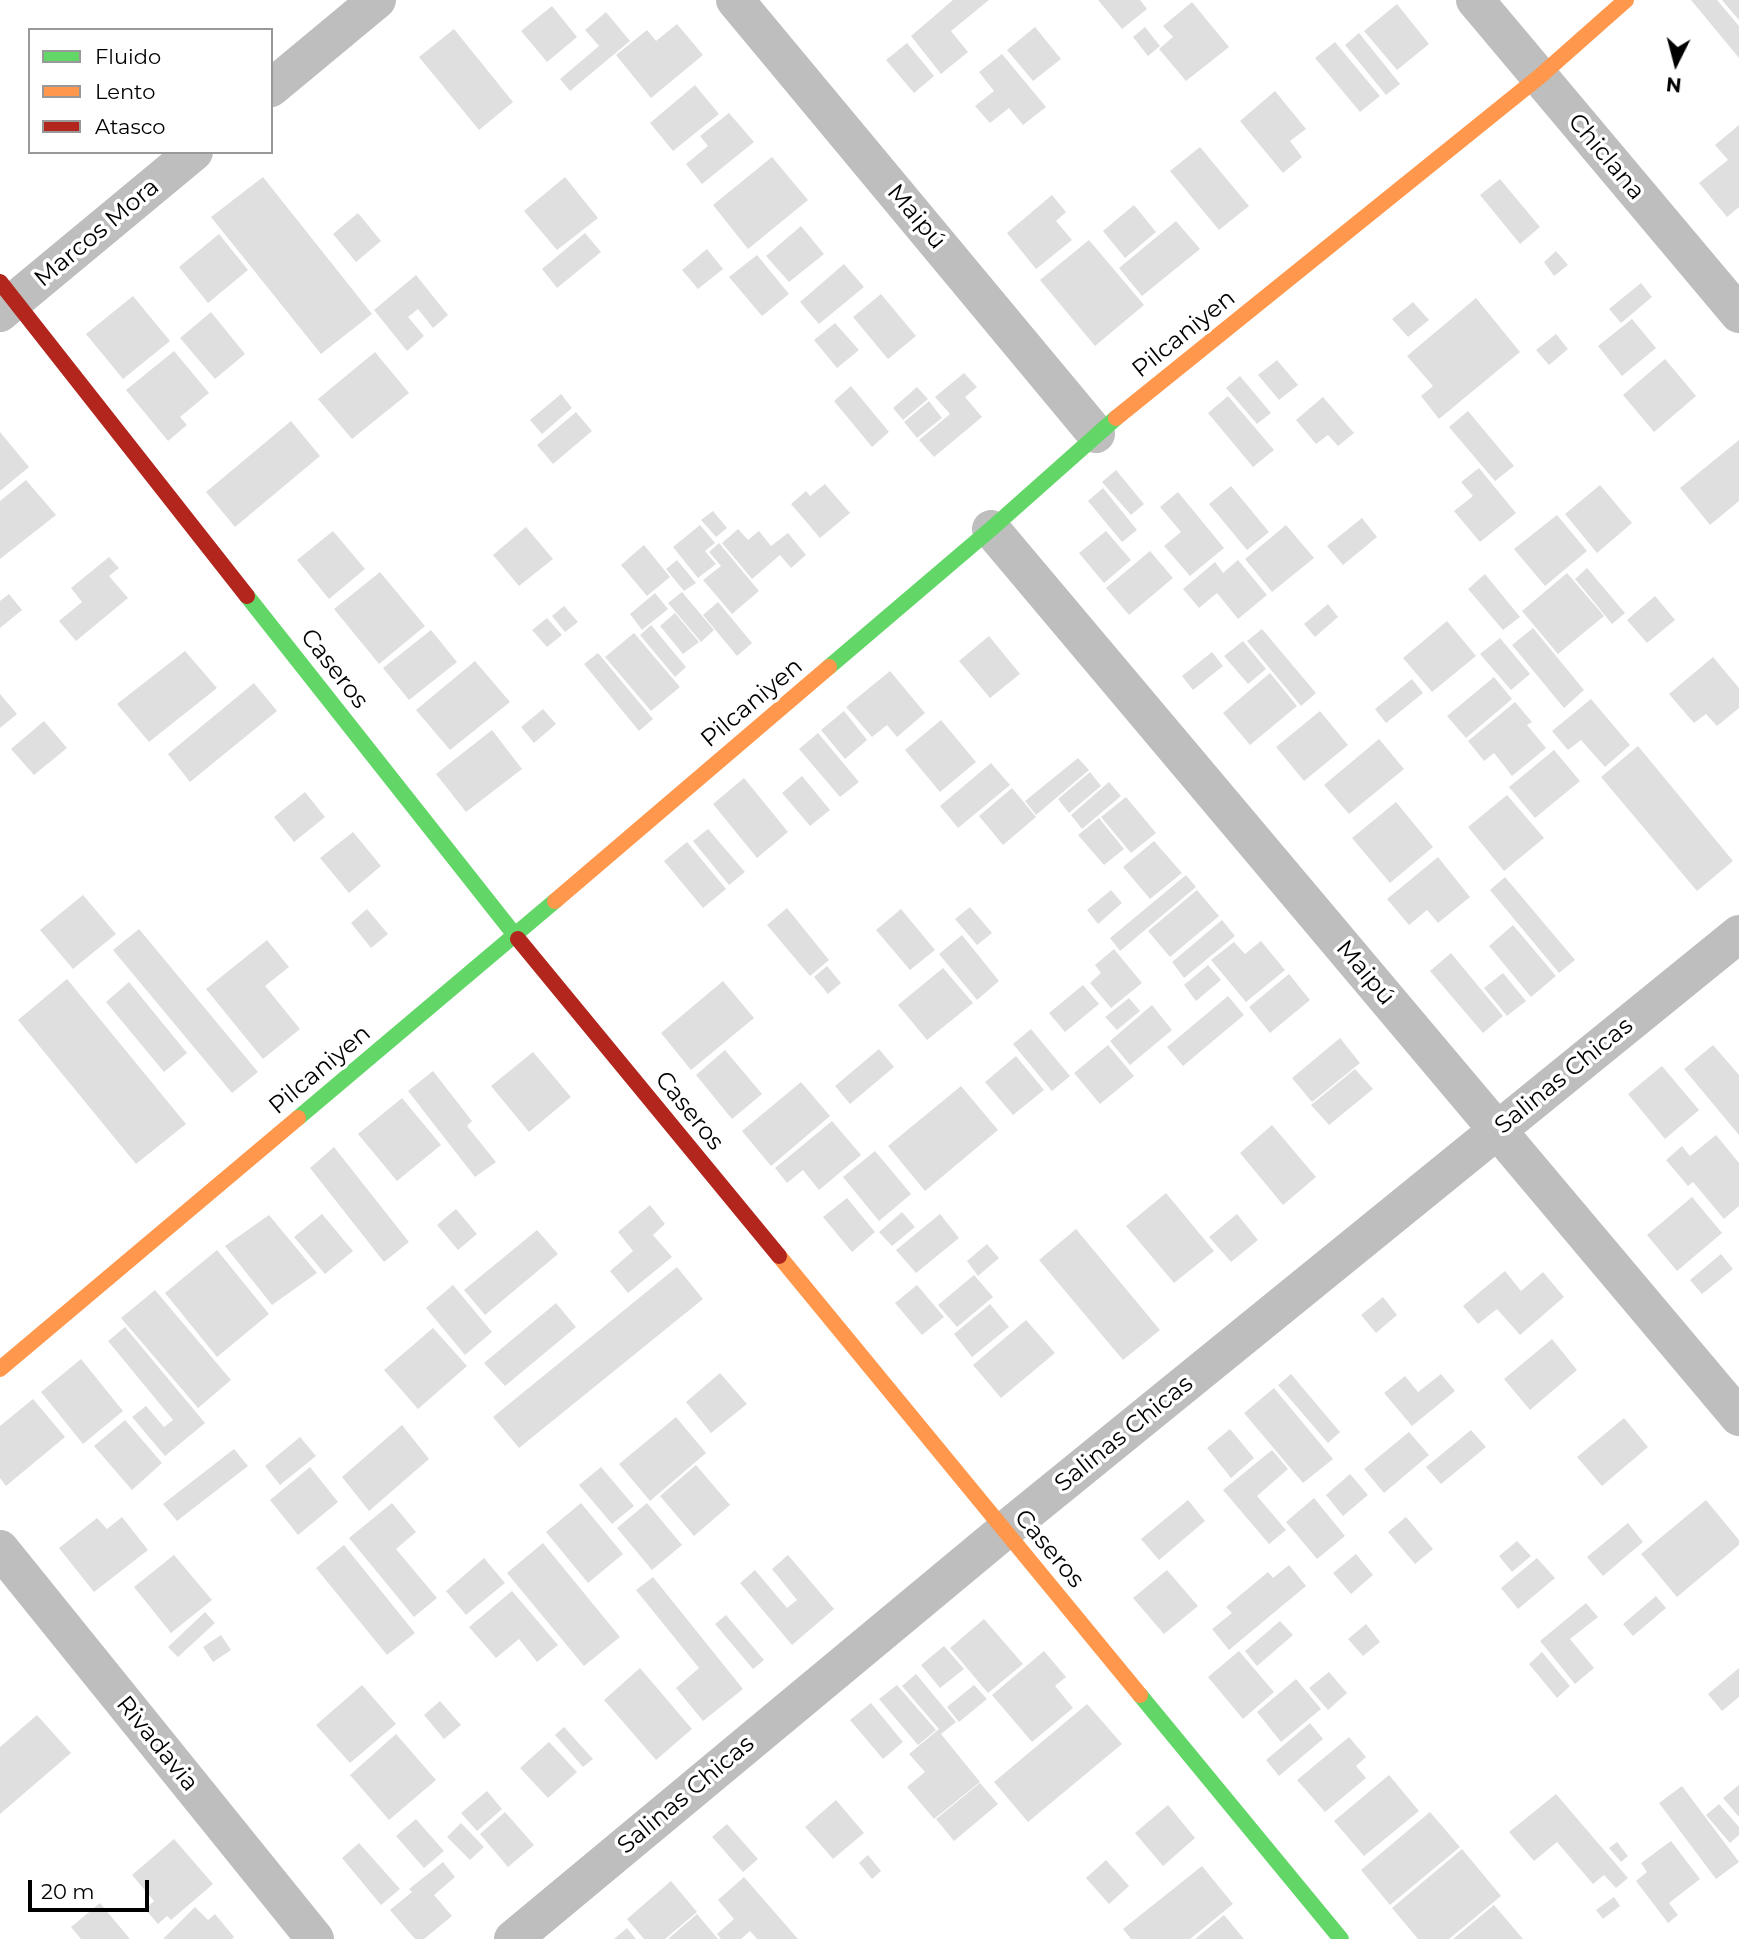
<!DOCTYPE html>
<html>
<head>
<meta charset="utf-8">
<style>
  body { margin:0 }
  #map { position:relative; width:1739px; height:1939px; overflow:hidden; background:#fff; font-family:Montserrat,sans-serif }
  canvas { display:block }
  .legend { position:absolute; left:28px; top:28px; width:245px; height:126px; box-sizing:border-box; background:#fff; border:2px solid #999; margin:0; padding:9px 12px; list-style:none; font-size:21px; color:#000 }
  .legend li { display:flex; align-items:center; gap:14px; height:35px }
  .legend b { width:35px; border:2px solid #999 }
  .north { position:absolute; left:1641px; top:28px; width:70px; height:70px; -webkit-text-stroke:5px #fff; paint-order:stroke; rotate:186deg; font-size:19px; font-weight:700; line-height:28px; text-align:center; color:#000 }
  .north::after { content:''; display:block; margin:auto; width:24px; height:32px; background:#000; clip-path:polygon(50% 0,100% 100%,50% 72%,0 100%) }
  .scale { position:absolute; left:28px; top:1880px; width:121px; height:32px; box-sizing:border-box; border:4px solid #000; border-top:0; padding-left:9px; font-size:21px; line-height:24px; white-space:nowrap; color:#000; -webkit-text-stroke:5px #fff; paint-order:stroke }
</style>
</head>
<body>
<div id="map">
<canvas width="1739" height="1939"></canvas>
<ul class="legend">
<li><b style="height:9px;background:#63d668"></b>Fluido</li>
<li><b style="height:9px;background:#ff974d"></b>Lento</li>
<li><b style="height:9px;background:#b3261e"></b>Atasco</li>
</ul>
<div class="north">N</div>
<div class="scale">20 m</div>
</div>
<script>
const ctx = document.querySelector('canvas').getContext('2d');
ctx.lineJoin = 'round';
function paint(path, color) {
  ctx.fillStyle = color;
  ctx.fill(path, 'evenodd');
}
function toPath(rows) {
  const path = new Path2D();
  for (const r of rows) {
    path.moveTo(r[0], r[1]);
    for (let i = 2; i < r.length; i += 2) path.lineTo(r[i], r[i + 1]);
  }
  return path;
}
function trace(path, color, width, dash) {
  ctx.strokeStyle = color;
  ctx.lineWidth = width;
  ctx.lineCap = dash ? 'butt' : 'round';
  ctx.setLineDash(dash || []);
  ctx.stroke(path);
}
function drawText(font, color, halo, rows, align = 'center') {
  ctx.font = font + ' Montserrat,sans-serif';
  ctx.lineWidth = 7;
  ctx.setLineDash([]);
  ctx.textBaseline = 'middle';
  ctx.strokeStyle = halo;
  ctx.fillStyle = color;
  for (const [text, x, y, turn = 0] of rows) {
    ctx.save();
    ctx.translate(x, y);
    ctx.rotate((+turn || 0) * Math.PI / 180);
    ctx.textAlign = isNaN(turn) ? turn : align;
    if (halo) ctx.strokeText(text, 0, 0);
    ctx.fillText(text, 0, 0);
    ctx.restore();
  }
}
paint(toPath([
  [953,0,989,0,951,31,968,52,941,74,911,36],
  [1098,0,1140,0,1147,9,1122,29],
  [1691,0,1717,0,1739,26,1739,58],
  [1722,0,1739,0,1739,20],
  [1192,2,1229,47,1186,81,1159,49,1173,37,1163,26],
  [1397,4,1429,44,1397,70,1364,31],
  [552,6,577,37,547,62,521,31],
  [606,12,630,41,570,91,560,79,599,46,585,30],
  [677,24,703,55,651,98,616,55,647,30,656,41],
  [1035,27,1061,59,1033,81,1007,50],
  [1145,27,1160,46,1148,56,1133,37],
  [454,29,513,102,479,130,419,57],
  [1359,33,1400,84,1386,95,1345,45],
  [1335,42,1380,96,1360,112,1315,58],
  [907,43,934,76,914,93,886,60],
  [1002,54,1046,107,1023,125,1009,108,990,123,975,106,994,91,979,72],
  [695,85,719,114,673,151,650,123],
  [1275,91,1306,129,1290,141,1302,157,1283,173,1240,121],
  [729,113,754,142,702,184,686,164,708,146,700,136],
  [1739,125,1739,207,1727,217,1699,183,1728,160,1715,145],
  [1200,147,1249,206,1219,230,1170,171],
  [772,157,808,200,748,249,713,205],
  [263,177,372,314,321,354,211,217],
  [565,177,598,218,557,250,524,211],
  [1500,179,1540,227,1520,244,1480,195],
  [1052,195,1066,212,1056,221,1072,240,1036,269,1007,233],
  [1134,205,1156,232,1125,258,1103,231],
  [358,213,381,241,356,262,333,234],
  [1176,221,1200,249,1142,296,1119,268],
  [801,226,824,254,789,282,766,256],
  [585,233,601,252,557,288,542,269],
  [219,234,248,270,208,303,179,267],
  [1089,240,1144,305,1095,346,1040,280],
  [707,249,723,269,698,289,682,270],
  [1556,251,1568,265,1554,276,1544,262],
  [757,255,789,294,762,316,729,277],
  [844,264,864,287,819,324,800,302],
  [416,275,448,315,433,328,418,309,408,317,424,336,407,351,374,310],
  [1641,283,1652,297,1621,323,1609,309],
  [881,294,916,336,888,359,853,317],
  [133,296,170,341,123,379,86,334],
  [1476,298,1520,352,1439,419,1421,396,1433,386,1407,356],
  [1413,302,1429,320,1408,337,1392,319],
  [211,312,245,354,215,379,180,338],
  [1632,319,1656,348,1622,376,1598,346],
  [835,323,859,350,837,368,814,340],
  [1556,334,1568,349,1549,365,1536,350],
  [174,351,209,393,180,417,187,425,168,441,126,390],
  [375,352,409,393,352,439,318,399],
  [1665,359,1696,396,1654,432,1623,395],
  [1277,360,1298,385,1279,400,1258,375],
  [964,373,977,387,965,397,982,417,934,457,919,440,950,414,935,397],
  [1240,376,1271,413,1257,424,1226,388],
  [851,386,889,432,872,447,834,401],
  [917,387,928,399,903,420,893,408],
  [561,394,572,408,542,434,530,420],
  [1228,396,1274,450,1253,467,1208,413],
  [1323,397,1354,433,1338,446,1328,435,1316,444,1296,420],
  [929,401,942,418,917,438,904,422],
  [1468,411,1514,466,1495,481,1449,427],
  [576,412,592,431,553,464,537,445],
  [291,421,320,456,235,527,206,492],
  [0,432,29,467,0,491],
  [1739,440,1739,501,1710,525,1680,488],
  [1479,468,1516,513,1480,542,1454,511,1473,496,1461,482],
  [1116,470,1144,504,1131,515,1102,482],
  [26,480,56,515,0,559,0,501],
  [825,484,850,513,820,538,791,504,806,491,810,496],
  [1600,485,1632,523,1597,553,1565,514],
  [1231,486,1269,532,1247,550,1209,504],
  [1103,488,1137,530,1122,542,1088,501],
  [1178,492,1224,548,1190,576,1164,546,1181,532,1160,507],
  [713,511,727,528,716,537,701,520],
  [1557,515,1587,551,1545,586,1514,549],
  [1362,518,1377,537,1343,565,1327,546],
  [700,525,715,543,705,551,716,564,698,578,673,547],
  [1286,525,1314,558,1272,592,1245,559],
  [526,527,553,559,519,586,493,555],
  [738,529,748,540,759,531,771,546,788,533,806,555,791,568,780,555,752,579,722,543],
  [333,531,365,569,329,599,297,560],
  [1106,531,1131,560,1104,583,1079,553],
  [719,543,759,591,732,614,703,580,721,566,709,552],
  [644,545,670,577,647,596,621,565],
  [1150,551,1173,578,1129,615,1106,588],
  [109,557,119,568,109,576,128,598,76,641,59,621,82,602,71,588],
  [677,560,696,583,684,591,666,569],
  [1238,560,1267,595,1238,619,1217,593,1199,608,1183,589,1215,562,1223,573],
  [1587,568,1625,613,1612,624,1575,579],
  [380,572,425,626,379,664,334,609],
  [1567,573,1604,616,1558,654,1522,611],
  [1485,574,1520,617,1503,630,1468,589],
  [682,592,714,630,701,642,668,603],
  [655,593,668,609,642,630,630,614],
  [9,594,22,610,0,628,0,601],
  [1655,596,1675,620,1647,643,1627,620],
  [718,602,752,643,737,656,703,615],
  [1328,604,1338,617,1315,637,1304,624],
  [564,606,578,622,565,632,552,616],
  [675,613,699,642,683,654,660,626],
  [547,618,562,635,547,647,532,630],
  [1447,621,1476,656,1432,692,1403,658],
  [651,625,686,667,675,677,640,635],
  [1533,628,1584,690,1564,708,1512,645],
  [1262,629,1316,693,1301,706,1247,641],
  [431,630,457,662,409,700,383,668],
  [634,633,680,687,651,711,605,657],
  [989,636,1020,674,990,698,959,661],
  [1500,638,1530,674,1511,690,1480,654],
  [1243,641,1266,669,1248,684,1224,656],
  [185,651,217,688,149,742,117,704],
  [1212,652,1223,666,1193,690,1182,676],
  [598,653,653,719,639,731,584,664],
  [1713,657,1739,688,1739,708,1717,726,1706,714,1694,723,1669,694],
  [475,661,510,702,450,750,416,710],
  [890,671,925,713,897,737,887,725,872,737,846,707],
  [1270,673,1297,706,1250,745,1223,713],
  [1494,677,1512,699,1466,738,1447,716],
  [1412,679,1423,693,1386,723,1375,709],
  [254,683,277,711,190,782,168,754],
  [0,694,17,714,0,728],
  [1591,699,1630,745,1605,767,1581,740,1568,750,1552,731],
  [1515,702,1532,722,1527,725,1546,748,1512,776,1494,753,1484,761,1468,741],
  [543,709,556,724,534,743,521,727],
  [844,711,867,740,845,759,821,730],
  [1320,711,1348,745,1304,781,1276,747],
  [941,720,976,762,940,792,905,750],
  [44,721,67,748,34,775,11,749],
  [492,730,522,769,466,812,436,774],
  [818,733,859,782,840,797,799,749],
  [1379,739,1404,769,1349,814,1324,785],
  [1638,746,1733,861,1697,891,1601,777],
  [1554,750,1580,781,1535,818,1509,787],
  [1078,758,1089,770,1036,815,1025,801],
  [991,763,1010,785,958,828,940,806],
  [1090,772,1101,786,1069,813,1058,799],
  [802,776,830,810,810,826,782,793],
  [744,778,788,832,757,858,713,804],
  [1109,782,1121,796,1082,829,1071,815],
  [1012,788,1036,817,1003,845,979,816],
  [305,792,325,817,294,842,274,817],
  [1507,795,1544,838,1504,871,1468,827],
  [1126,797,1156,833,1131,853,1101,817],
  [1396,802,1433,847,1390,883,1352,838],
  [1099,818,1124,849,1104,865,1078,835],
  [708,829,745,872,729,885,693,841],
  [353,832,381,866,349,893,320,858],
  [1154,841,1182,873,1150,899,1123,867],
  [687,842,726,889,703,908,664,861],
  [1438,857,1470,897,1438,923,1427,910,1409,925,1387,899],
  [1186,875,1196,887,1120,951,1110,938],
  [1505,877,1575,960,1559,973,1490,890],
  [1111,890,1122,903,1098,924,1087,910],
  [1197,890,1219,916,1170,957,1148,931],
  [83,895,116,934,73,969,40,930],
  [970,907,992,933,977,945,955,919],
  [787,908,829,960,810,976,767,925],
  [367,909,388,934,371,948,351,923],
  [901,909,935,950,910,970,876,930],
  [1222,920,1235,936,1184,978,1172,962],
  [1513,925,1556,976,1531,997,1489,946],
  [139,929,258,1072,232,1093,113,950],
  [962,935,999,981,977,1000,939,954],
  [267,940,289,967,265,986,300,1029,263,1059,206,989],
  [1261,941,1285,970,1246,1002,1211,960,1234,942,1245,954],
  [1114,949,1142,983,1111,1008,1090,983,1101,973,1095,965],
  [1451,953,1503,1016,1483,1033,1430,971],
  [1208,965,1221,980,1196,1001,1184,985],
  [827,966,841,983,828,994,814,977],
  [943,968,973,1003,927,1040,898,1005],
  [1503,973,1526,1001,1507,1016,1484,988],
  [1289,974,1310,1000,1270,1033,1249,1007],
  [67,979,186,1124,136,1164,18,1020],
  [723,981,754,1018,691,1070,661,1033],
  [129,982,187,1053,164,1072,106,1002],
  [1083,985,1099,1004,1065,1032,1049,1013],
  [1228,996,1244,1015,1183,1066,1167,1047],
  [1129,998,1140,1011,1117,1030,1105,1017],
  [1152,1005,1172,1030,1130,1065,1110,1041],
  [1031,1029,1070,1076,1052,1091,1013,1044],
  [1340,1038,1360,1063,1312,1102,1292,1078],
  [1108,1045,1134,1076,1100,1104,1074,1073],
  [1713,1045,1739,1075,1739,1135,1684,1069],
  [879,1049,894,1067,850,1104,835,1086],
  [725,1050,762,1094,732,1119,696,1075],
  [533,1052,571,1097,529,1132,491,1086],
  [1016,1056,1044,1090,1013,1115,985,1082],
  [1662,1066,1699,1110,1665,1139,1628,1094],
  [1355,1069,1373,1089,1329,1125,1311,1105],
  [433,1071,472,1121,467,1126,496,1162,475,1177,408,1091],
  [801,1082,830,1116,771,1166,742,1131],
  [961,1086,998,1130,925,1191,888,1146],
  [402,1098,441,1145,397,1181,358,1134],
  [832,1121,861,1155,819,1190,803,1170,787,1183,775,1168],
  [1272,1125,1316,1177,1283,1205,1240,1153],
  [1716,1135,1739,1163,1739,1206,1724,1219,1693,1182,1688,1186,1666,1160,1682,1146,1690,1156],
  [334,1147,409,1242,384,1262,310,1168],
  [875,1151,911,1194,879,1221,843,1177],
  [1166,1193,1214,1251,1174,1283,1126,1226],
  [1692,1197,1722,1233,1677,1271,1647,1235],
  [847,1198,875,1232,852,1252,823,1217],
  [650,1205,665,1224,653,1235,672,1257,628,1293,610,1271,633,1251,618,1232],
  [456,1209,477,1234,458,1250,437,1225],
  [902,1212,915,1227,892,1246,879,1232],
  [322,1214,353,1251,325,1274,294,1237],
  [940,1214,959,1238,916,1273,896,1250],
  [1237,1214,1258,1240,1231,1262,1209,1237],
  [269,1215,317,1273,272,1305,225,1246],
  [1076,1229,1160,1330,1123,1360,1039,1260],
  [537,1230,558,1254,485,1315,464,1290],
  [987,1244,999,1258,978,1276,967,1261],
  [217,1250,269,1314,217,1357,165,1293],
  [1721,1254,1733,1269,1702,1294,1690,1280],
  [677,1267,703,1299,519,1448,493,1417],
  [1505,1271,1521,1291,1543,1272,1564,1297,1520,1335,1497,1309,1478,1324,1463,1306],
  [974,1275,993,1297,957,1327,938,1305],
  [453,1285,492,1332,465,1355,426,1308],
  [917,1285,944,1317,922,1335,895,1303],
  [155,1290,231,1380,198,1408,121,1318],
  [1383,1297,1397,1315,1376,1333,1361,1315],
  [556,1303,576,1327,505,1386,484,1363],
  [990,1304,1009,1327,972,1357,954,1334],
  [1026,1320,1055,1353,1001,1398,973,1365],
  [125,1327,205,1423,165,1456,132,1417,146,1406,164,1427,173,1420,108,1341],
  [433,1328,467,1366,418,1409,384,1370],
  [1552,1339,1577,1370,1530,1410,1504,1379],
  [81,1359,123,1411,83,1444,41,1392],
  [720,1373,747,1404,711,1433,686,1402],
  [1291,1374,1340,1432,1328,1443,1278,1385],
  [1441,1374,1455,1391,1412,1426,1384,1393,1405,1376,1418,1392],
  [1274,1388,1333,1459,1303,1483,1244,1413],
  [33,1399,65,1437,6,1486,0,1478,0,1426],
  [676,1417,706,1453,650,1501,619,1464],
  [1624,1418,1648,1447,1602,1486,1577,1457],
  [125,1420,162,1463,132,1490,94,1446],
  [402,1425,429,1459,369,1511,342,1477],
  [1230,1429,1254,1458,1231,1478,1207,1448],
  [1471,1430,1486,1447,1441,1484,1426,1467],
  [1409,1432,1429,1455,1384,1493,1364,1469],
  [300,1437,316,1456,280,1485,265,1466],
  [234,1449,248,1466,177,1521,163,1504],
  [1272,1450,1288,1469,1257,1496,1286,1530,1269,1544,1223,1490],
  [696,1465,730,1505,694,1536,660,1496],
  [310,1467,338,1502,298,1535,270,1500],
  [601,1467,634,1506,612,1524,579,1485],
  [1350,1474,1368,1495,1343,1516,1326,1495],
  [1314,1498,1345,1536,1317,1559,1286,1522],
  [1188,1500,1205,1521,1159,1560,1141,1539],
  [1706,1500,1739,1540,1739,1545,1677,1597,1641,1554],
  [392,1503,416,1532,396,1549,437,1598,414,1617,349,1538],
  [581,1503,623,1554,588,1583,546,1532],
  [647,1503,682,1545,652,1570,617,1528],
  [122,1517,148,1550,94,1592,59,1548,97,1518,107,1529],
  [1406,1517,1433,1549,1415,1564,1388,1532],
  [1628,1523,1643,1542,1603,1576,1587,1557],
  [1517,1541,1531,1556,1512,1572,1499,1556],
  [543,1543,620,1637,584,1666,507,1573],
  [344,1545,415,1633,387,1655,316,1568],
  [1356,1554,1373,1575,1351,1594,1333,1573],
  [174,1555,212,1600,171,1633,134,1587],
  [788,1555,834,1609,792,1645,740,1583,755,1570,787,1608,797,1600,772,1569],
  [484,1558,505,1583,466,1615,446,1591],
  [1537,1558,1555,1578,1518,1609,1501,1588],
  [1289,1565,1306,1586,1229,1650,1212,1629,1232,1613,1226,1607,1268,1572,1273,1578],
  [1167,1570,1198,1606,1164,1634,1133,1598],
  [653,1577,743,1689,703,1721,676,1688,699,1668,636,1590],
  [512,1591,558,1645,537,1662,519,1639,496,1658,469,1627],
  [1656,1596,1666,1608,1633,1636,1623,1624],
  [1586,1603,1598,1617,1570,1639,1594,1668,1575,1684,1540,1641],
  [205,1612,215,1623,178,1657,168,1647],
  [726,1615,764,1660,753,1669,715,1624],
  [984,1619,1023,1664,988,1693,950,1648],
  [1280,1621,1293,1635,1257,1666,1245,1651],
  [1366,1624,1380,1642,1363,1656,1348,1639],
  [221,1635,231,1650,213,1662,203,1647],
  [944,1646,964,1669,940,1688,921,1665],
  [1044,1651,1066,1677,1055,1686,1073,1708,1032,1742,992,1695],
  [1239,1651,1274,1692,1243,1719,1208,1677],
  [1542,1652,1570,1686,1557,1698,1529,1664],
  [640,1668,692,1729,656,1760,604,1700],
  [1739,1668,1739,1697,1722,1711,1708,1694],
  [1329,1672,1347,1693,1328,1710,1309,1688],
  [916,1674,956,1722,941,1734,980,1782,934,1819,907,1787,925,1772,909,1754,939,1729,902,1686],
  [1296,1679,1321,1709,1281,1742,1257,1712],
  [362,1685,396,1724,350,1763,316,1725],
  [897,1685,936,1730,918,1745,879,1699],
  [974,1685,987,1699,959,1722,947,1707],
  [440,1701,461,1725,444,1739,424,1715],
  [871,1703,903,1742,883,1759,850,1720],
  [1087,1704,1122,1744,1028,1822,994,1782],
  [37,1715,71,1753,0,1814,0,1747],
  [1310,1723,1323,1739,1279,1776,1266,1760],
  [564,1727,593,1759,583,1767,555,1735],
  [396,1734,436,1780,389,1820,350,1775],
  [1349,1737,1366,1757,1356,1766,1366,1778,1325,1812,1297,1780],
  [549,1742,577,1772,548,1798,520,1768],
  [1389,1775,1419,1811,1364,1856,1334,1821],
  [980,1783,998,1804,954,1841,936,1819],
  [1739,1785,1739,1817,1723,1798],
  [1682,1786,1739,1862,1716,1879,1659,1803],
  [487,1791,502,1809,477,1831,461,1813],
  [1556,1794,1628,1878,1616,1888,1604,1875,1593,1884,1557,1842,1534,1861,1509,1832],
  [836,1800,864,1833,833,1859,805,1827],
  [1719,1804,1739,1827,1739,1835,1730,1843,1706,1815],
  [1168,1805,1195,1838,1163,1866,1135,1833],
  [505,1812,534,1845,508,1867,480,1834],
  [1430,1812,1460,1847,1390,1905,1361,1870],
  [416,1819,444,1851,424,1868,396,1836],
  [461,1823,484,1847,470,1860,447,1837],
  [727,1824,758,1859,743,1872,712,1837],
  [174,1839,213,1884,171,1920,167,1916,158,1924,145,1909,154,1901,132,1875],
  [1671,1841,1700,1879,1669,1903,1678,1915,1668,1923,1636,1881,1647,1872,1641,1863],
  [1617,1842,1628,1856,1621,1862,1609,1848],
  [359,1843,400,1889,381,1905,342,1858],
  [1462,1849,1501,1896,1449,1939,1418,1939,1392,1908],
  [868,1855,881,1871,872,1879,859,1863],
  [1106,1860,1129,1886,1109,1904,1086,1878],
  [443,1862,455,1877,434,1895,452,1916,424,1939,415,1939,390,1910,412,1892,409,1889],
  [1202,1866,1233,1904,1190,1939,1131,1939,1123,1929],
  [744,1877,798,1939,757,1939,750,1931,741,1939,721,1939,717,1934,734,1919,718,1900],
  [671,1881,697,1912,665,1939,644,1939,627,1919],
  [1614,1897,1620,1906,1603,1919,1596,1910],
  [100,1903,130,1939,81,1939,71,1927],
  [1494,1905,1523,1939,1453,1939],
  [195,1907,208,1920,215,1914,234,1937,232,1939,163,1939],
  [697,1914,718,1939,668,1939],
  [1224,1915,1244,1939,1195,1939],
  [627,1928,636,1939,614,1939]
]), '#dfdfdf');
trace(toPath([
  [735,0,1096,434],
  [1475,0,1739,314],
  [271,88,377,0],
  [0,313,194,152],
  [991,529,1739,1417],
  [0,1549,315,1939],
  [513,1939,1004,1531,1739,934]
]), '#bebebe', 38);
trace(toPath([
  [247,596,518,939],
  [829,667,991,529,1116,418],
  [298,1118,555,901],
  [1140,1695,1341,1939]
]), '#63d668', 16);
trace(toPath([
  [1116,418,1539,77,1626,0],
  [555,901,829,667],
  [779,1256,1140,1695],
  [0,1369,298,1118]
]), '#ff974d', 16);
trace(toPath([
  [0,282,247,596],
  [518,939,779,1256]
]), '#b3261e', 16);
drawText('24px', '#000', '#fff', [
  ["Chiclana",1606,157,50],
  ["Maipú",916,217,50],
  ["Marcos Mora",97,233,-40],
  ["Pilcaniyen",1184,334,-39],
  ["Caseros",334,669,52],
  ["Pilcaniyen",752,703,-40],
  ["Maipú",1365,973,50],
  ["Pilcaniyen",320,1070,-40],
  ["Salinas Chicas",1564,1076,-39],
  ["Caseros",689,1111,51],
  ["Salinas Chicas",1124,1434,-39],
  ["Caseros",1049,1549,50],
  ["Rivadavia",157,1744,51],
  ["Salinas Chicas",686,1795,-40]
]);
</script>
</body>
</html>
